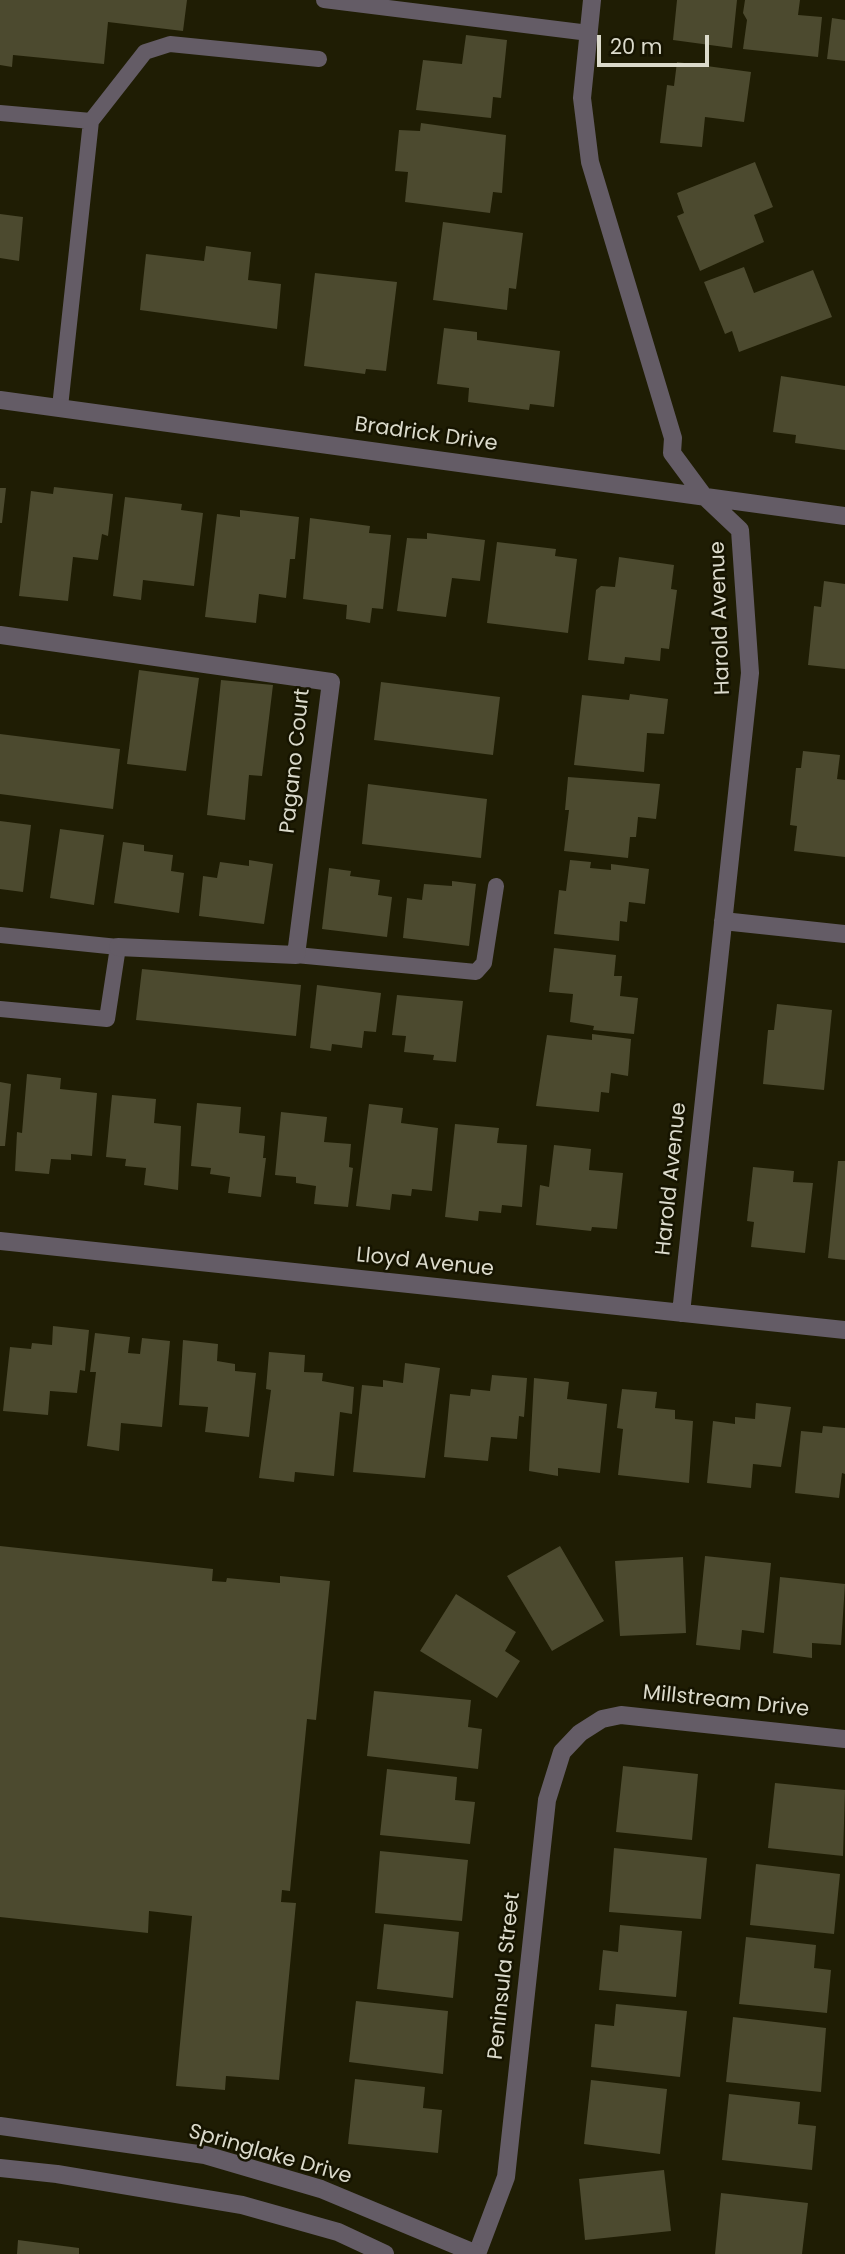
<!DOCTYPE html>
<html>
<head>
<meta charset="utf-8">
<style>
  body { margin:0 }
  #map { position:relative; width:845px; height:2254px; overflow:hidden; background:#1f1d04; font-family:Poppins,sans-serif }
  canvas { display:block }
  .scale { position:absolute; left:597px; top:35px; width:112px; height:32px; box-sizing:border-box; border:4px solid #dbdacb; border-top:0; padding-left:9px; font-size:21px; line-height:24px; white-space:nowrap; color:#dbdacb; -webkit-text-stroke:5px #161400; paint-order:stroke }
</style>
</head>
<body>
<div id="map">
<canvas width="845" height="2254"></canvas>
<div class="scale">20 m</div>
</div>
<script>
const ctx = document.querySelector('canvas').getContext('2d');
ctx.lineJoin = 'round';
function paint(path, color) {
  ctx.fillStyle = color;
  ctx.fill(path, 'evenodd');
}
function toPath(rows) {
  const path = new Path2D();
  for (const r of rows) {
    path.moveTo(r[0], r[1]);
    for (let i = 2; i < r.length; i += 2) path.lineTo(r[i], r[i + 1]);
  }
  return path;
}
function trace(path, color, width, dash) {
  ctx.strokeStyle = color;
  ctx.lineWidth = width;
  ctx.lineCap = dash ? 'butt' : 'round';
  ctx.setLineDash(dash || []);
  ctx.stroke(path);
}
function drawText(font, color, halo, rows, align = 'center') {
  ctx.font = font + ' Poppins,sans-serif';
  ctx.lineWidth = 5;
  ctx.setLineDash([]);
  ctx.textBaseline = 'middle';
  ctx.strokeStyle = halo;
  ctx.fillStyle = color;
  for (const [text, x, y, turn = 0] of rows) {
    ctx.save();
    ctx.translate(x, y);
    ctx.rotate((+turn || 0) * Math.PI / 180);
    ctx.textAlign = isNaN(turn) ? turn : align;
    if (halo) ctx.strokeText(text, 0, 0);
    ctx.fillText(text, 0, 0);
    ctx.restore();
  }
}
paint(toPath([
  [0,0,187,0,183,31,108,22,104,64,13,55,12,67,0,65],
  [677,0,737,0,732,48,673,40],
  [745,0,800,0,798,15,822,17,818,57,743,49,747,20,743,13],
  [832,18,845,20,845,61,827,59],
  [466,35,507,40,501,98,493,97,491,118,416,110,423,60,462,64],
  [677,62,751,72,744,122,705,117,702,147,660,143,667,85,674,86],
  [421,123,506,135,502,193,493,192,490,213,405,202,408,172,395,171,399,130,420,131],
  [755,162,773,207,754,215,764,242,700,271,677,216,684,213,677,193],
  [0,214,23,217,19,261,0,258],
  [443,222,523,233,516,289,509,288,507,310,433,300],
  [206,246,251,252,248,280,281,284,277,329,140,310,146,254,204,261],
  [744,267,754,293,813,270,832,317,739,352,732,331,725,334,704,282],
  [315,273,397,282,386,371,366,369,365,374,304,366],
  [444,328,477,332,477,340,560,351,554,407,530,404,529,410,468,402,469,388,437,384],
  [781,376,845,386,845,450,795,443,796,435,773,432],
  [54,487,113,494,108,536,102,534,98,560,73,557,68,601,19,596,31,491,53,494],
  [0,488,6,488,2,523,0,523],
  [125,497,182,504,181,510,203,513,194,586,143,580,141,600,113,596],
  [240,510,299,517,295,559,290,559,286,598,259,594,256,623,205,617,217,514,240,517],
  [310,518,370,526,369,533,391,535,383,609,372,608,370,623,346,619,347,605,303,599],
  [427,533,485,540,480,581,452,578,446,617,397,611,407,538,427,539],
  [497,542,556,549,555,556,577,559,568,633,487,623],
  [619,557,674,565,671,589,677,590,669,649,661,648,660,661,625,657,624,664,588,660,596,590,601,586,615,587],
  [824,581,845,584,845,669,808,665,814,606,821,607],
  [139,670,199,678,186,771,127,764],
  [221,680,273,685,262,776,249,775,245,820,207,815],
  [381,682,500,697,493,755,374,740],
  [630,694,668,699,664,734,647,733,644,772,574,765,582,695,629,700],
  [0,734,120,749,113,809,0,794],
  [803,751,840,755,837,779,845,780,845,857,794,851,797,826,790,825,796,768,801,768],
  [568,777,660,784,656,819,638,817,636,837,630,837,628,858,564,851,569,810,565,810],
  [368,784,487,799,481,858,362,844],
  [0,821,31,825,23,892,0,889],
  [60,829,104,835,94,905,50,898],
  [123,842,144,845,144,851,173,855,171,871,184,873,179,913,114,903],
  [249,860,273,864,264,924,199,916,203,876,217,878,220,862,249,866],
  [570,860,591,862,590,868,611,870,611,864,649,869,645,904,629,902,627,922,620,921,619,941,554,934,559,890,566,891],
  [329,868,351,871,350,876,380,880,378,895,392,897,387,937,322,929],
  [452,881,476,884,469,946,403,938,407,898,422,900,424,884,452,886],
  [554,948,616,955,614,976,622,976,620,996,638,998,634,1034,593,1030,594,1026,570,1022,573,994,549,992],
  [142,969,301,985,296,1036,136,1020],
  [317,985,381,993,376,1032,364,1031,362,1048,332,1044,331,1051,310,1048],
  [397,995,463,1001,456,1062,433,1060,434,1055,404,1052,406,1036,392,1035],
  [777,1004,832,1010,824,1090,763,1084,768,1030,774,1030],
  [592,1034,631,1039,628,1076,611,1073,609,1093,601,1092,599,1112,536,1106,547,1035,592,1040],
  [27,1074,61,1078,60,1089,97,1093,92,1156,71,1154,71,1160,51,1159,49,1174,15,1171,17,1132,22,1133],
  [0,1082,11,1084,5,1146,0,1146],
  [112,1095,156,1099,154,1123,181,1126,178,1190,144,1185,146,1168,125,1166,126,1159,106,1157],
  [197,1103,241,1107,239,1133,265,1136,263,1158,266,1158,261,1197,228,1193,230,1177,210,1174,211,1168,191,1166],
  [369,1104,403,1108,401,1123,438,1128,432,1191,412,1189,411,1196,392,1194,390,1210,356,1206],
  [281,1112,327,1117,324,1142,351,1144,349,1167,353,1168,348,1207,314,1204,316,1186,296,1183,296,1177,275,1175],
  [455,1124,499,1128,497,1143,527,1145,522,1207,502,1205,501,1213,479,1211,478,1221,445,1217],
  [554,1145,591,1149,589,1170,623,1173,617,1229,592,1227,591,1231,536,1225,540,1185,549,1187],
  [838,1161,845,1161,845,1260,828,1258],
  [753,1167,794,1171,793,1182,813,1183,805,1253,751,1247,754,1222,747,1221],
  [53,1326,89,1330,85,1371,80,1370,77,1393,50,1391,48,1415,3,1411,10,1347,31,1349,32,1343,52,1345],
  [95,1333,130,1337,128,1353,140,1354,142,1338,170,1341,162,1427,121,1423,119,1451,87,1446,96,1372,90,1372],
  [183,1340,218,1344,217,1361,235,1364,235,1371,256,1373,249,1437,205,1432,208,1407,179,1405],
  [269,1352,305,1355,304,1372,323,1373,322,1381,354,1387,352,1414,340,1412,334,1476,295,1472,294,1482,259,1478,271,1390,266,1389],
  [405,1363,440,1368,425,1478,353,1472,362,1385,383,1387,383,1380,403,1383],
  [492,1375,527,1378,524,1417,519,1416,517,1439,491,1437,488,1461,444,1457,450,1394,470,1396,471,1389,490,1391],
  [534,1378,569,1382,567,1399,607,1404,600,1473,558,1468,558,1476,529,1471],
  [622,1389,657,1392,655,1408,675,1410,675,1419,693,1421,689,1483,618,1475,623,1429,617,1428],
  [756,1403,791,1407,781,1467,753,1464,751,1488,707,1483,713,1421,735,1424,735,1417,755,1419],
  [823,1426,845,1428,845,1474,842,1473,839,1498,795,1493,801,1431,822,1433],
  [0,1546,213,1569,212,1581,226,1582,227,1578,280,1583,280,1576,330,1581,316,1720,307,1719,290,1891,282,1890,281,1902,296,1903,279,2080,226,2076,225,2090,176,2086,192,1916,149,1911,148,1933,0,1917],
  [560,1546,604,1621,552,1651,507,1576],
  [705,1556,771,1563,764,1633,742,1630,740,1650,696,1645],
  [683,1557,686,1633,620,1636,615,1561],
  [780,1577,845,1584,841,1645,812,1643,812,1658,773,1653],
  [456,1594,516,1632,505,1651,520,1661,497,1698,420,1651],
  [374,1691,471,1700,468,1727,482,1729,478,1769,367,1756],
  [623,1766,698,1774,692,1840,616,1832],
  [387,1769,457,1777,455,1800,475,1802,470,1844,380,1835],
  [775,1783,845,1790,843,1856,768,1848],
  [614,1848,707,1858,701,1919,609,1912],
  [380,1851,468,1860,462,1921,375,1913],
  [756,1864,840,1874,834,1934,750,1925],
  [384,1924,459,1932,453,1998,377,1989],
  [620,1925,682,1931,676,1997,599,1990,603,1950,618,1952],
  [746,1937,816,1945,814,1968,831,1970,827,2013,739,2004],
  [356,2001,448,2011,443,2074,349,2062],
  [616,2004,687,2011,680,2077,591,2067,595,2024,614,2026],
  [733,2017,826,2028,821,2092,726,2082],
  [355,2079,425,2087,423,2108,442,2110,438,2153,348,2144],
  [591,2080,667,2089,660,2154,584,2144],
  [729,2094,800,2102,798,2124,816,2126,812,2170,722,2160],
  [664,2170,671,2231,585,2240,579,2179],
  [721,2193,808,2203,802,2254,715,2254],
  [18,2240,79,2248,79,2254,17,2254]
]), '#4c4a2f');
trace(toPath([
  [324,0,589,33],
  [0,113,91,121],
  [60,407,91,121,145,52,170,44,319,59],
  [0,935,118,947,107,1019,0,1009],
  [296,955,476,972,484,963,496,886]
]), '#645c66', 16);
trace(toPath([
  [592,0,582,98,590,162,673,438,672,453,703,495,740,530,750,673,681,1313],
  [0,400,845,516],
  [0,635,331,682,296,955,118,947],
  [723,921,845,934],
  [0,1241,845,1330],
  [477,2254,506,2177,547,1800,562,1752,580,1733,602,1719,621,1715,845,1739]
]), '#645c66', 18);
trace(toPath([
  [0,2126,205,2155,321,2189,477,2254],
  [0,2168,57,2174,242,2205,338,2232,385,2254]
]), '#645c66', 18);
drawText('21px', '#dbdacb', '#161400', [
  ["Bradrick Drive",426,435,8],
  ["Harold Avenue",721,618,-92],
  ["Pagano Court",296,761,-84],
  ["Harold Avenue",672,1179,-84],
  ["Lloyd Avenue",425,1263,6],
  ["Millstream Drive",726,1702,6],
  ["Peninsula Street",505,1976,-84],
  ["Springlake Drive",270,2155,16]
]);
</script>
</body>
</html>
